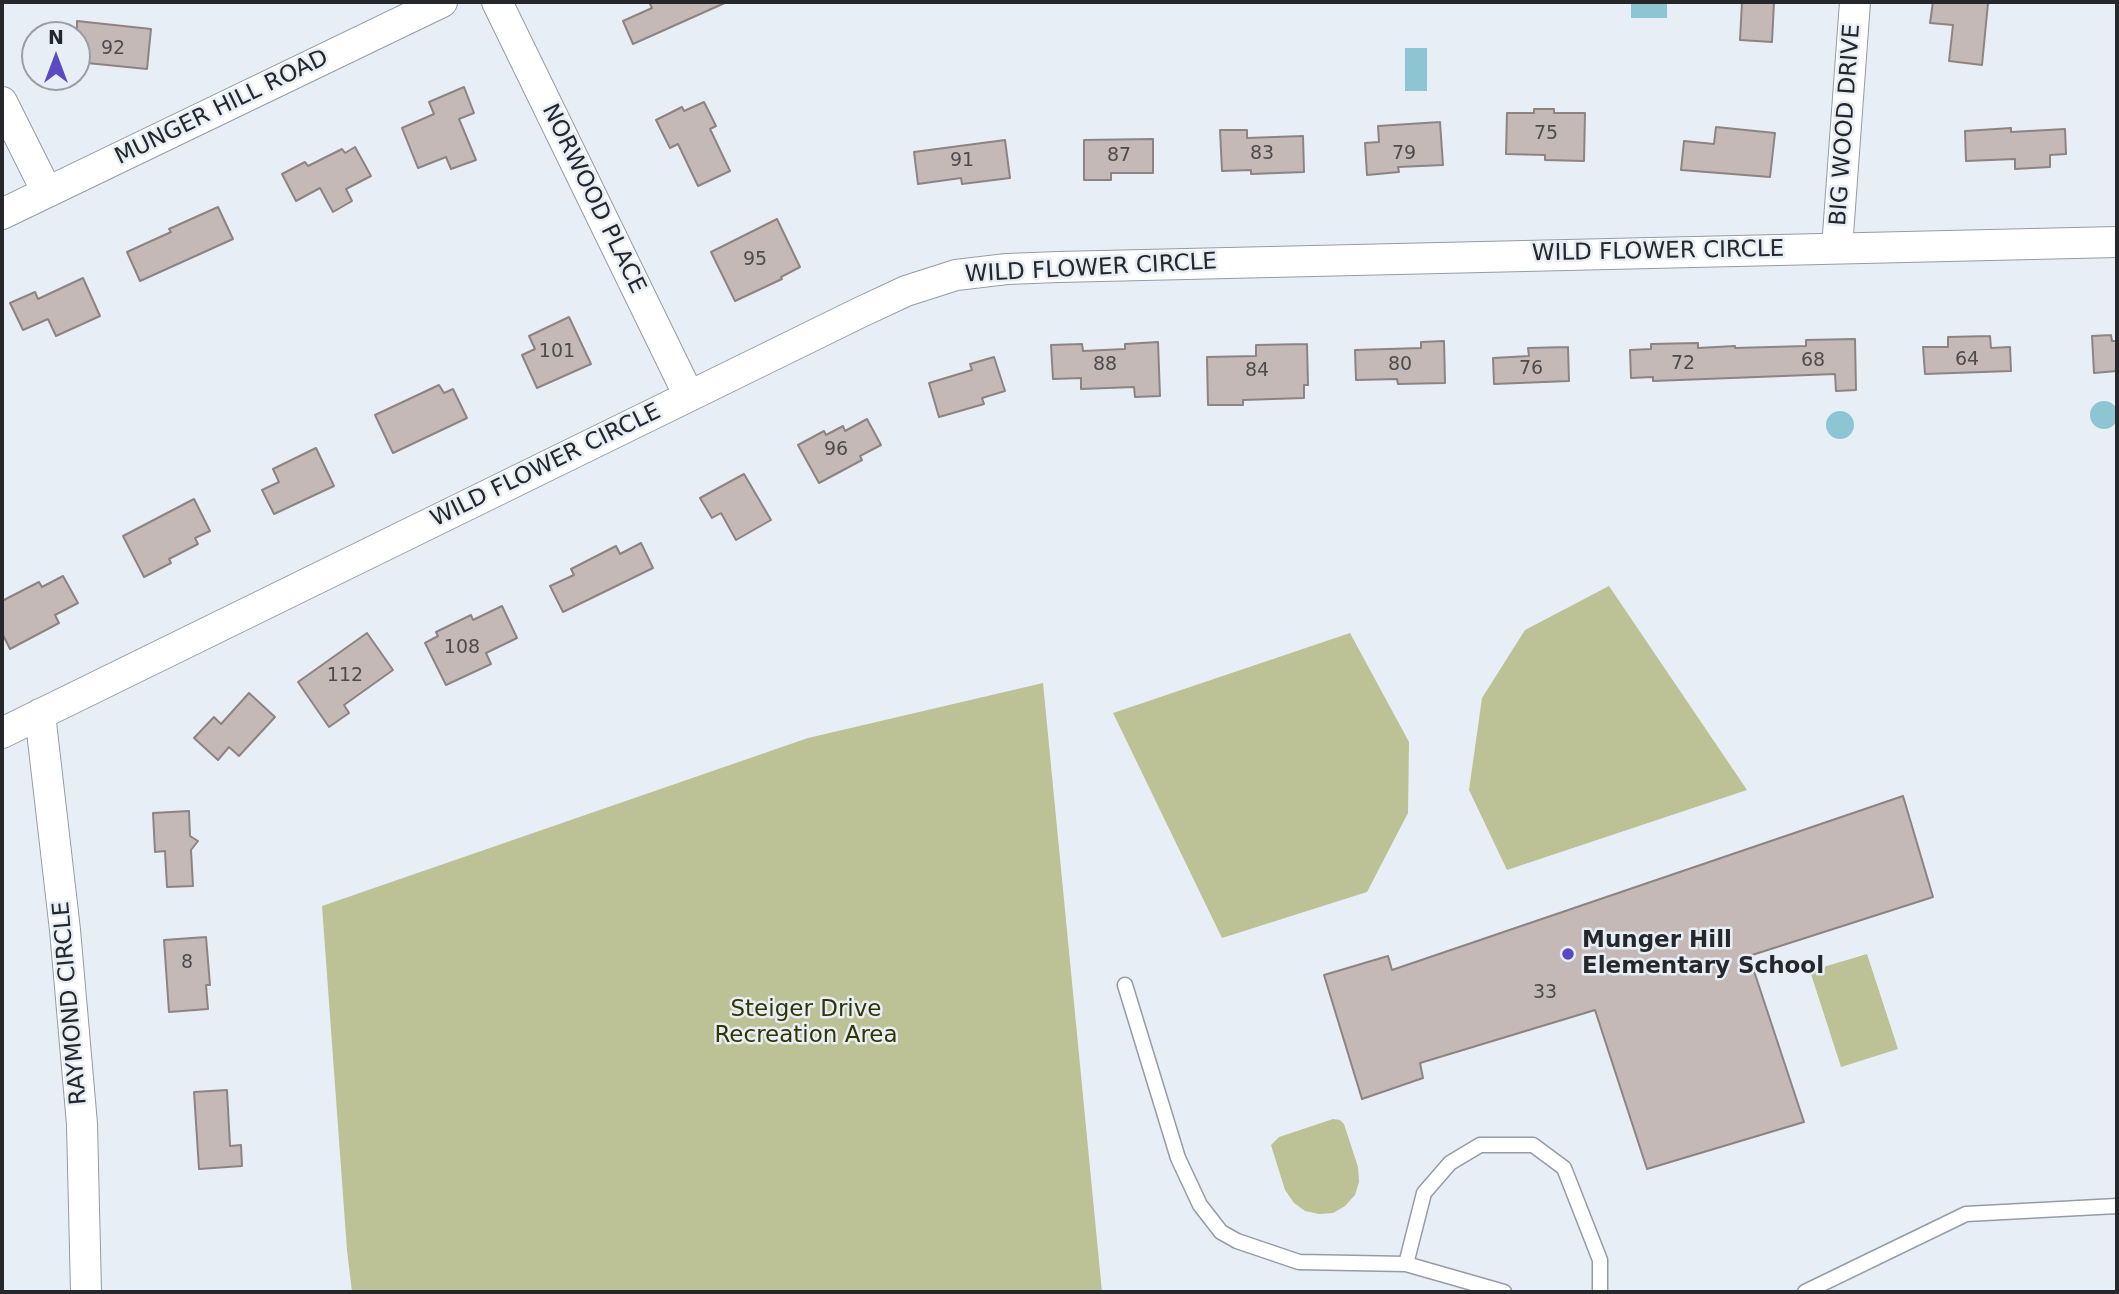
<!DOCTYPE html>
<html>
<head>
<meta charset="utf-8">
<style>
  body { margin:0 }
  #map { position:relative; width:2119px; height:1294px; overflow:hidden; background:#e8eef6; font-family:"DejaVu Sans",sans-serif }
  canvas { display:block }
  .frame { position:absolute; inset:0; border:4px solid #25272a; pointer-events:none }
  .north { position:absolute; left:21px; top:21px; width:70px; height:70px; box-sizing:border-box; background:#e8eef6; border:2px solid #9a9ea4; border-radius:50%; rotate:0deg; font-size:19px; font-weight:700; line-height:28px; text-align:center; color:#25272a }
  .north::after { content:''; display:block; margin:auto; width:24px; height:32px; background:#5b49c2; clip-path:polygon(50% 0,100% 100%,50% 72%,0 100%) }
</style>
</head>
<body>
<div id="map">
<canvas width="2119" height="1294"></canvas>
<div class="frame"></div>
<div class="north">N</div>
</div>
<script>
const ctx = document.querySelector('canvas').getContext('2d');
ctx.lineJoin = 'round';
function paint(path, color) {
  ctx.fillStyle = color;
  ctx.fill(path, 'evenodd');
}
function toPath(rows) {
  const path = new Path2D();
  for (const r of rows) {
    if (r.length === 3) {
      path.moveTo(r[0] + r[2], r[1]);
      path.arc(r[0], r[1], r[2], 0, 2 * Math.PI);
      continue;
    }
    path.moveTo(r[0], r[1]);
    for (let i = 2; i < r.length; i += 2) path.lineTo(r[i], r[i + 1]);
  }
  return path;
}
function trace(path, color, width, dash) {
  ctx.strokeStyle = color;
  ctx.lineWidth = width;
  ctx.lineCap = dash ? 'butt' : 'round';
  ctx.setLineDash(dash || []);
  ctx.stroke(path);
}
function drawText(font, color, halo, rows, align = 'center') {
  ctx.font = font + ' "DejaVu Sans",sans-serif';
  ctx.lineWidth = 5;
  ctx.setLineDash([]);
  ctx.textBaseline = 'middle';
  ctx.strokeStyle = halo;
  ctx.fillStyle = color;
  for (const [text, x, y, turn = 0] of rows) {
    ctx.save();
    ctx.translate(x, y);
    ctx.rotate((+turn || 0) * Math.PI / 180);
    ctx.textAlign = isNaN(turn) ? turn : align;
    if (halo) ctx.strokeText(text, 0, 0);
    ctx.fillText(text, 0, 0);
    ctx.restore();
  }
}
paint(toPath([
  [1609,586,1747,790,1507,870,1469,790,1482,698,1525,630],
  [1350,633,1409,742,1408,813,1367,892,1222,938,1113,713],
  [1043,683,1102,1292,352,1292,347,1250,322,906,808,738],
  [1867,954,1898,1049,1841,1067,1810,971],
  [1333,1119,1340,1120,1344,1124,1358,1167,1359,1182,1355,1195,1345,1206,1333,1213,1319,1214,1305,1211,1294,1203,1285,1190,1271,1145,1279,1137]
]), '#bdc196');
paint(toPath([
  [1631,2,1667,2,1667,18,1631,18],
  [1405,48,1427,48,1427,91,1405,91],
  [2104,415,14],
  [1840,425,14]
]), '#8ec5d3');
const building = toPath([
  [649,2,727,2,633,44,623,21,652,8,649,2],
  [1742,2,1774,2,1772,42,1740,40,1742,2],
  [1933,2,1988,3,1982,65,1949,61,1953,25,1930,23,1933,2],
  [77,21,151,29,147,69,77,62,77,21],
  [464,87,474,113,459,119,476,160,451,169,446,157,418,168,402,128,434,114,429,102,464,87],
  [704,102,716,126,710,129,730,171,698,186,678,144,670,148,656,120,682,107,684,111,704,102],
  [1534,109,1554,109,1554,113,1585,113,1584,161,1545,160,1545,155,1506,154,1507,113,1534,113,1534,109],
  [1440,122,1443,165,1398,167,1399,172,1367,175,1365,143,1379,142,1378,126,1440,122],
  [1716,127,1775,133,1770,177,1681,170,1684,141,1714,144,1716,127],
  [2011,128,2011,132,2065,129,2066,154,2050,155,2050,167,2015,169,2015,159,1966,161,1965,131,2011,128],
  [1220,130,1247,130,1247,138,1303,136,1304,172,1251,174,1251,170,1222,171,1220,130],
  [1153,139,1153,173,1111,173,1111,180,1084,180,1084,140,1153,139],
  [1005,140,1010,178,962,184,961,178,918,184,914,152,1005,140],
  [355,147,371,176,346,189,352,201,333,212,320,188,296,201,282,174,305,162,308,166,342,149,345,153,355,147],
  [218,207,233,239,140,281,127,252,171,232,169,229,218,207],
  [777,219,800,267,781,277,782,279,735,301,711,252,777,219],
  [83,278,100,316,56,336,48,319,23,330,10,303,35,292,38,299,83,278],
  [569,317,591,364,537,388,522,355,535,349,529,336,569,317],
  [2111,335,2112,341,2116,341,2117,344,2117,371,2094,373,2092,336,2111,335],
  [1990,336,1991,348,2010,347,2011,371,1925,374,1923,347,1948,347,1948,337,1990,336],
  [1855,339,1856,390,1836,391,1835,374,1653,381,1653,377,1631,378,1630,350,1651,349,1651,344,1698,343,1698,348,1735,346,1735,348,1806,346,1806,340,1855,339],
  [1444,341,1445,383,1398,384,1397,379,1356,380,1355,350,1421,348,1421,342,1444,341],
  [1158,342,1160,396,1135,397,1134,387,1081,389,1081,378,1053,379,1051,345,1082,344,1083,351,1125,349,1125,344,1158,342],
  [1307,344,1308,385,1304,385,1304,398,1243,400,1243,405,1208,405,1207,357,1256,356,1256,345,1307,344],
  [1568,347,1569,381,1494,384,1493,358,1529,356,1528,348,1568,347],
  [994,357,1005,391,982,398,984,404,939,417,929,383,972,370,970,364,994,357],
  [439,385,444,393,453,389,467,418,393,453,375,415,439,385],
  [867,419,881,445,860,456,862,460,819,483,798,445,824,431,826,435,843,426,845,431,867,419],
  [316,448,334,486,274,514,262,490,279,482,273,469,316,448],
  [744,474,771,520,736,540,721,513,712,518,700,498,744,474],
  [194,499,210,531,195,538,198,544,169,559,171,563,144,577,123,536,194,499],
  [641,543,653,568,563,612,550,586,574,575,571,569,616,546,620,554,641,543],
  [63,576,78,603,55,615,59,623,10,649,2,633,2,601,39,582,42,587,63,576],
  [502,606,517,638,486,653,491,664,446,685,425,643,438,636,436,632,471,615,473,620,502,606],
  [367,633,393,670,344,705,349,713,329,727,298,682,367,633],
  [249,693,275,717,239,756,229,747,218,760,194,738,214,717,221,724,249,693],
  [1903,796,1933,897,1749,956,1804,1122,1647,1169,1595,1010,1420,1063,1423,1078,1362,1099,1324,975,1388,956,1392,970,1903,796],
  [189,811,190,836,198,841,191,850,193,886,167,887,165,851,155,852,153,813,189,811],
  [206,937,210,985,206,985,208,1009,169,1012,164,940,206,937],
  [227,1090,230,1146,241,1145,242,1166,199,1169,194,1092,227,1090]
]);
paint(building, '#c4b9b7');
trace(building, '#8d8381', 2);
const lane = toPath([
  [1125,985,1178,1158,1200,1205,1221,1232,1237,1241,1299,1262,1406,1264,1504,1292],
  [1406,1264,1424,1193,1450,1163,1480,1145,1533,1145,1564,1168,1600,1260,1600,1292],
  [1805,1292,1966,1214,2117,1206]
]);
const street = toPath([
  [497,2,689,396],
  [2,102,47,192],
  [2,214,442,2],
  [1837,248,1855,2],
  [40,714,65,930,82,1124,86,1292],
  [2,733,861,312,906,291,956,275,1007,269,1059,267,2117,242]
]);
trace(lane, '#969ca4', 17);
trace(street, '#969ca4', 32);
trace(lane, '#fff', 14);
trace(street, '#fff', 30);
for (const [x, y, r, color] of [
  [1568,954,7,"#5b49c2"]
]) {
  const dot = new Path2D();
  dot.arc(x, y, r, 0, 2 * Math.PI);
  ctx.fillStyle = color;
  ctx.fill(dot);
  trace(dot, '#e8eef6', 2.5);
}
drawText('19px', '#4d4c4d', null, [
  ["92",113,49],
  ["75",1546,134],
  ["83",1262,154],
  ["79",1404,154],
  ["87",1119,156],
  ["91",962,161],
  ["95",755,260],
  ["101",557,352],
  ["64",1967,360],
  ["68",1813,361],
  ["72",1683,364],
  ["88",1105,365],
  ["80",1400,365],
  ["76",1531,369],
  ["84",1257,371],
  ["96",836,450],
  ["108",462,648],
  ["112",345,676],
  ["8",187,963],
  ["33",1545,993]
]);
drawText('23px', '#25272a', '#e8eef6', [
  ["MUNGER HILL ROAD",222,108,-26],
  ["BIG WOOD DRIVE",1846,125,-86],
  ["NORWOOD PLACE",593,199,64],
  ["WILD FLOWER CIRCLE",1658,252,-1],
  ["WILD FLOWER CIRCLE",1091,269,-3],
  ["WILD FLOWER CIRCLE",546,466,-26],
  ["RAYMOND CIRCLE",71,1003,-95]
]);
drawText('bold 23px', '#25272a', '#e8eef6', [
  ["Munger Hill",1582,941],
  ["Elementary School",1582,967]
], 'left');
drawText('23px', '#323500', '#e8eef6', [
  ["Steiger Drive",806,1010],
  ["Recreation Area",806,1036]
]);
</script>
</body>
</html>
